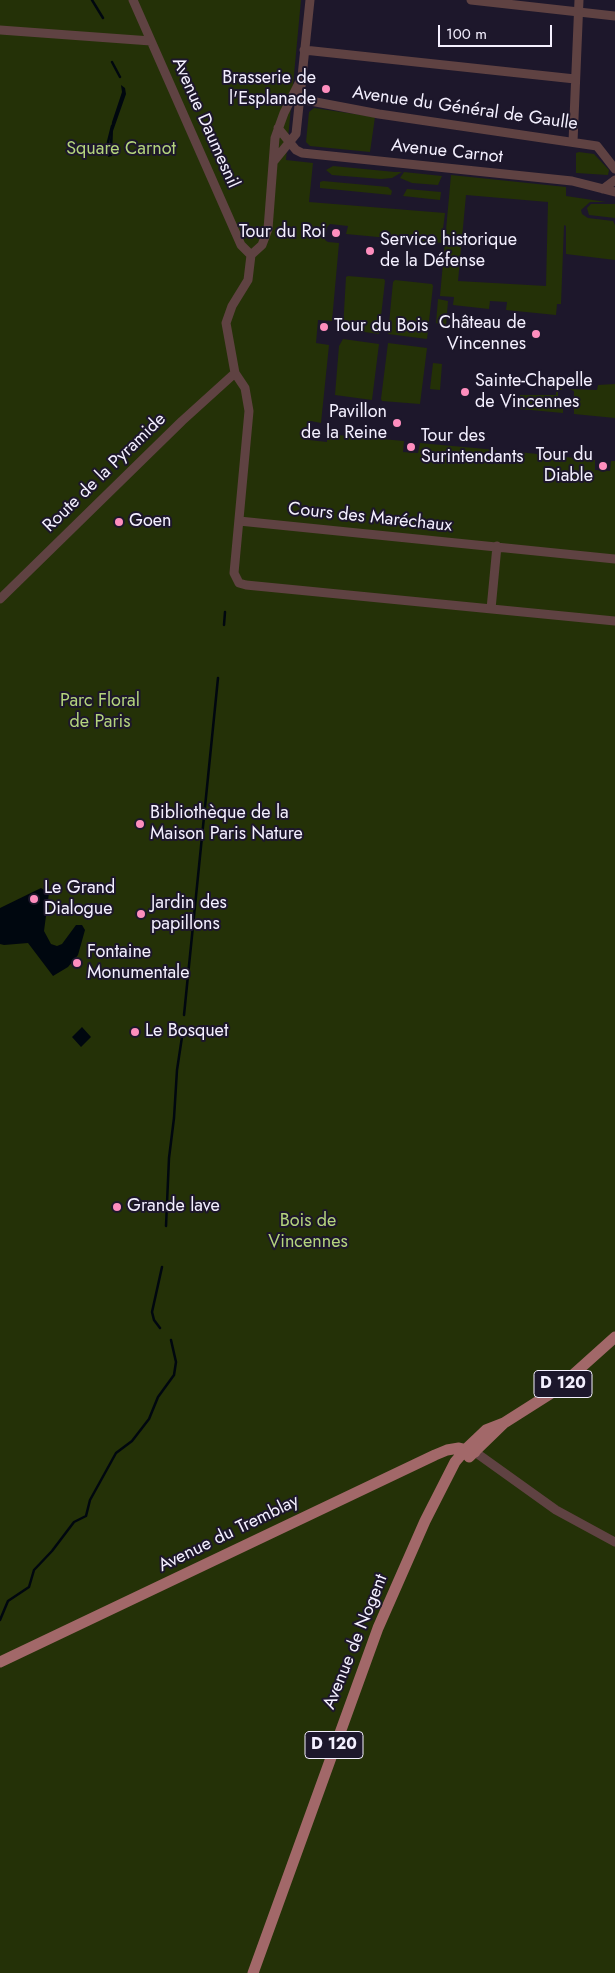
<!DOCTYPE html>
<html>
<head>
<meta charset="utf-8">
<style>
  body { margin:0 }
  #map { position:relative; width:615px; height:1973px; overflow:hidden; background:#1d172b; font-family:Jost,sans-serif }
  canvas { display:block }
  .scale { position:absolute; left:438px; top:25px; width:114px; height:22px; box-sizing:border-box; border:2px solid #f4f0ff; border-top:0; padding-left:6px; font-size:15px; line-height:18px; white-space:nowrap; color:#f4f0ff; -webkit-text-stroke:4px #1d172b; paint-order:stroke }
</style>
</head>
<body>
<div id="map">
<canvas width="615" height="1973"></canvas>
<div class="scale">100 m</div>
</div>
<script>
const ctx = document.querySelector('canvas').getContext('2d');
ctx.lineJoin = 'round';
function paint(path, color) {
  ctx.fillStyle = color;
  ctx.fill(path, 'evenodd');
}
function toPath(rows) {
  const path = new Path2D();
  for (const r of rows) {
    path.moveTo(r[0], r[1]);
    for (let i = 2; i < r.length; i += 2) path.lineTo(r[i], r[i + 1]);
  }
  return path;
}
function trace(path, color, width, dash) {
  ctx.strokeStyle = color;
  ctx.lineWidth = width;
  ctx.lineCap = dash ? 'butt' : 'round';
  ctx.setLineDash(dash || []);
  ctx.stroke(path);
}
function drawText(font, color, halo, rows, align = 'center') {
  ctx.font = font + ' Jost,sans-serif';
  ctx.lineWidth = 4;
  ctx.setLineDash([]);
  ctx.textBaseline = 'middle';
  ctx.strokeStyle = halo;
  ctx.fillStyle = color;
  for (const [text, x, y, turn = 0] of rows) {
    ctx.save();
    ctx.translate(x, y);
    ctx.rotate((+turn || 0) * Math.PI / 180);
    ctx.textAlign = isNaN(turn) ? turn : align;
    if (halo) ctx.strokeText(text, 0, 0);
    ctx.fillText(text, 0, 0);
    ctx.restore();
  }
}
paint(toPath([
  [0,0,301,0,286,160,313,163,309,202,445,213,442,237,440,238,443,239,442,243,346,234,348,226,330,224,327,227,325,240,328,242,339,243,332,321,318,320,316,343,329,345,321,423,311,421,308,424,306,437,309,440,327,442,327,434,404,441,403,452,418,453,420,443,496,450,495,462,515,464,518,452,595,460,595,470,610,471,611,461,615,461,615,1973,0,1973],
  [314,108,375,117,370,152,310,146,306,142,309,112],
  [579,152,594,154,609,170,608,175,576,173,576,153],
  [333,166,395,172,402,172,392,178,381,179,332,175,326,170],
  [404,172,442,176,438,185,412,183,400,178],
  [451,175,566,187,566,196,606,202,590,202,581,210,582,214,588,218,613,221,615,225,615,260,566,254,566,226,564,225,561,304,557,304,556,315,506,310,507,302,490,301,489,309,453,305,454,297,440,296],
  [466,195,548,202,546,286,458,281],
  [323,181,388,187,392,191,391,195,320,188,320,182],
  [407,189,441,192,440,200,403,196],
  [591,204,615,204,615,218,589,215,587,208],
  [348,276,384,279,385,281,379,334,343,329,346,277],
  [395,280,432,284,433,286,427,339,388,334,393,282],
  [438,299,448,301,446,326,436,323],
  [343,339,379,344,372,400,335,395,339,346],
  [388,343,427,348,420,404,382,401,381,399],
  [433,363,442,364,440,390,430,389],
  [615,384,615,427,615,418,574,414,574,391,569,389,597,390,598,385],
  [556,385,561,385,560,388,563,389,558,391,558,404,563,404,563,413,520,409,520,395,556,395]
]), '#243107');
paint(toPath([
  [121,85,125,88,126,94,113,131,112,156,108,157,112,122,122,92],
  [41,888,49,893,44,931,51,944,57,946,62,944,76,925,82,925,85,930,78,955,68,967,53,976,28,943,4,945,0,944,0,908],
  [82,1027,91,1037,81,1047,72,1037]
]), '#00070f');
trace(toPath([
  [92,0,103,18],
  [112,62,120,77],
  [108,150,108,142,112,126],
  [224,625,225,612],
  [184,1015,218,678],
  [166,1226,169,1158,174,1118,177,1070,182,1037],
  [160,1328,154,1320,152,1312,162,1267],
  [0,1620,8,1601,29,1587,34,1570,52,1551,74,1522,86,1516,90,1500,116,1453,132,1441,149,1419,158,1397,174,1375,176,1362,171,1340]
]), '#00070f', 2.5);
trace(toPath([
  [133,0,241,245,251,255],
  [471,0,615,16],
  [0,30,151,41],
  [304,50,575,79],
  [300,99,379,114,597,146,615,169],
  [278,128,296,150,302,153,572,181,615,192],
  [573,142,579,0],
  [274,161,296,134,310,0],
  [603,189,615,180],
  [251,255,262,245,268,229,275,138,284,113,301,79],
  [235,373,245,388,249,411,234,573,239,583,246,585,615,621],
  [235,373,226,323,232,306,248,280,251,255],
  [239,521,615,559],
  [0,599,182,421,235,373],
  [491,609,497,546],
  [475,1452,556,1510,615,1542]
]), '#5f4242', 9);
trace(toPath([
  [469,1457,504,1423,556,1390,615,1337],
  [0,1662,435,1455,447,1450,459,1448,475,1452],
  [253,1973,378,1628,425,1521,455,1462,466,1449,486,1430,504,1423]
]), '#a26869', 11);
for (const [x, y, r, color] of [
  [326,89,5,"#fe8ebe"],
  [336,233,5,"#fe8ebe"],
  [370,251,5,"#fe8ebe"],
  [324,327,5,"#fe8ebe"],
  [536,334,5,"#fe8ebe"],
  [465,392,5,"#fe8ebe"],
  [397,423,5,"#fe8ebe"],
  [411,447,5,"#fe8ebe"],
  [603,466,5,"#fe8ebe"],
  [119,522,5,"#fe8ebe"],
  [140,824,5,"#fe8ebe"],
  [34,899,5,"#fe8ebe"],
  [141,914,5,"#fe8ebe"],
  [77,963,5,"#fe8ebe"],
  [135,1032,5,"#fe8ebe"],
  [117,1207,5,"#fe8ebe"]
]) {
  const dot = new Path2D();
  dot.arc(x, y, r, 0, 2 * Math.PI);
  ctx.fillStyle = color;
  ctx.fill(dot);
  trace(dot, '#1d172b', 2);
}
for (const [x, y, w] of [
  [563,1384,58],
  [334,1745,58]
]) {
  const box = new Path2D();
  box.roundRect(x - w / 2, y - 13.5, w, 27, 4);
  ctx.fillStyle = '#1d172b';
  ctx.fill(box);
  trace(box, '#f4f0ff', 1);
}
drawText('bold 16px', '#f4f0ff', null, [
  ["D 120",563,1384],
  ["D 120",334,1745]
]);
drawText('18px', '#f4f0ff', '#1d172b', [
  ["Brasserie de",316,79,"right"],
  ["l'Esplanade",316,100,"right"],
  ["Tour du Roi",326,233,"right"],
  ["Service historique",380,241],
  ["de la Défense",380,262],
  ["Château de",526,324,"right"],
  ["Vincennes",526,345,"right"],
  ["Tour du Bois",334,327],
  ["Sainte-Chapelle",475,382],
  ["de Vincennes",475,403],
  ["Pavillon",387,413,"right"],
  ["de la Reine",387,434,"right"],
  ["Tour des",421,437],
  ["Surintendants",421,458],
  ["Tour du",593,456,"right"],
  ["Diable",593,477,"right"],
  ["Goen",129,522],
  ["Bibliothèque de la",150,814],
  ["Maison Paris Nature",150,835],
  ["Le Grand",44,889],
  ["Dialogue",44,910],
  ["Jardin des",151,904],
  ["papillons",151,925],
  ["Fontaine",87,953],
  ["Monumentale",87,974],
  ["Le Bosquet",145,1032],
  ["Grande lave",127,1207]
], 'left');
drawText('18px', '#f4f0ff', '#1d172b', [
  ["Avenue du Général de Gaulle",465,109,8],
  ["Avenue Daumesnil",205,123,66],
  ["Avenue Carnot",447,152,6],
  ["Route de la Pyramide",105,473,-44],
  ["Cours des Maréchaux",370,518,6],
  ["Avenue du Tremblay",229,1534,-26],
  ["Avenue de Nogent",356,1642,-68]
]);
drawText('18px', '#b4d47d', '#1d172b', [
  ["Square Carnot",121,150],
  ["Parc Floral",100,702],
  ["de Paris",100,723],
  ["Bois de",308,1222],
  ["Vincennes",308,1243]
]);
</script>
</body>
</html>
